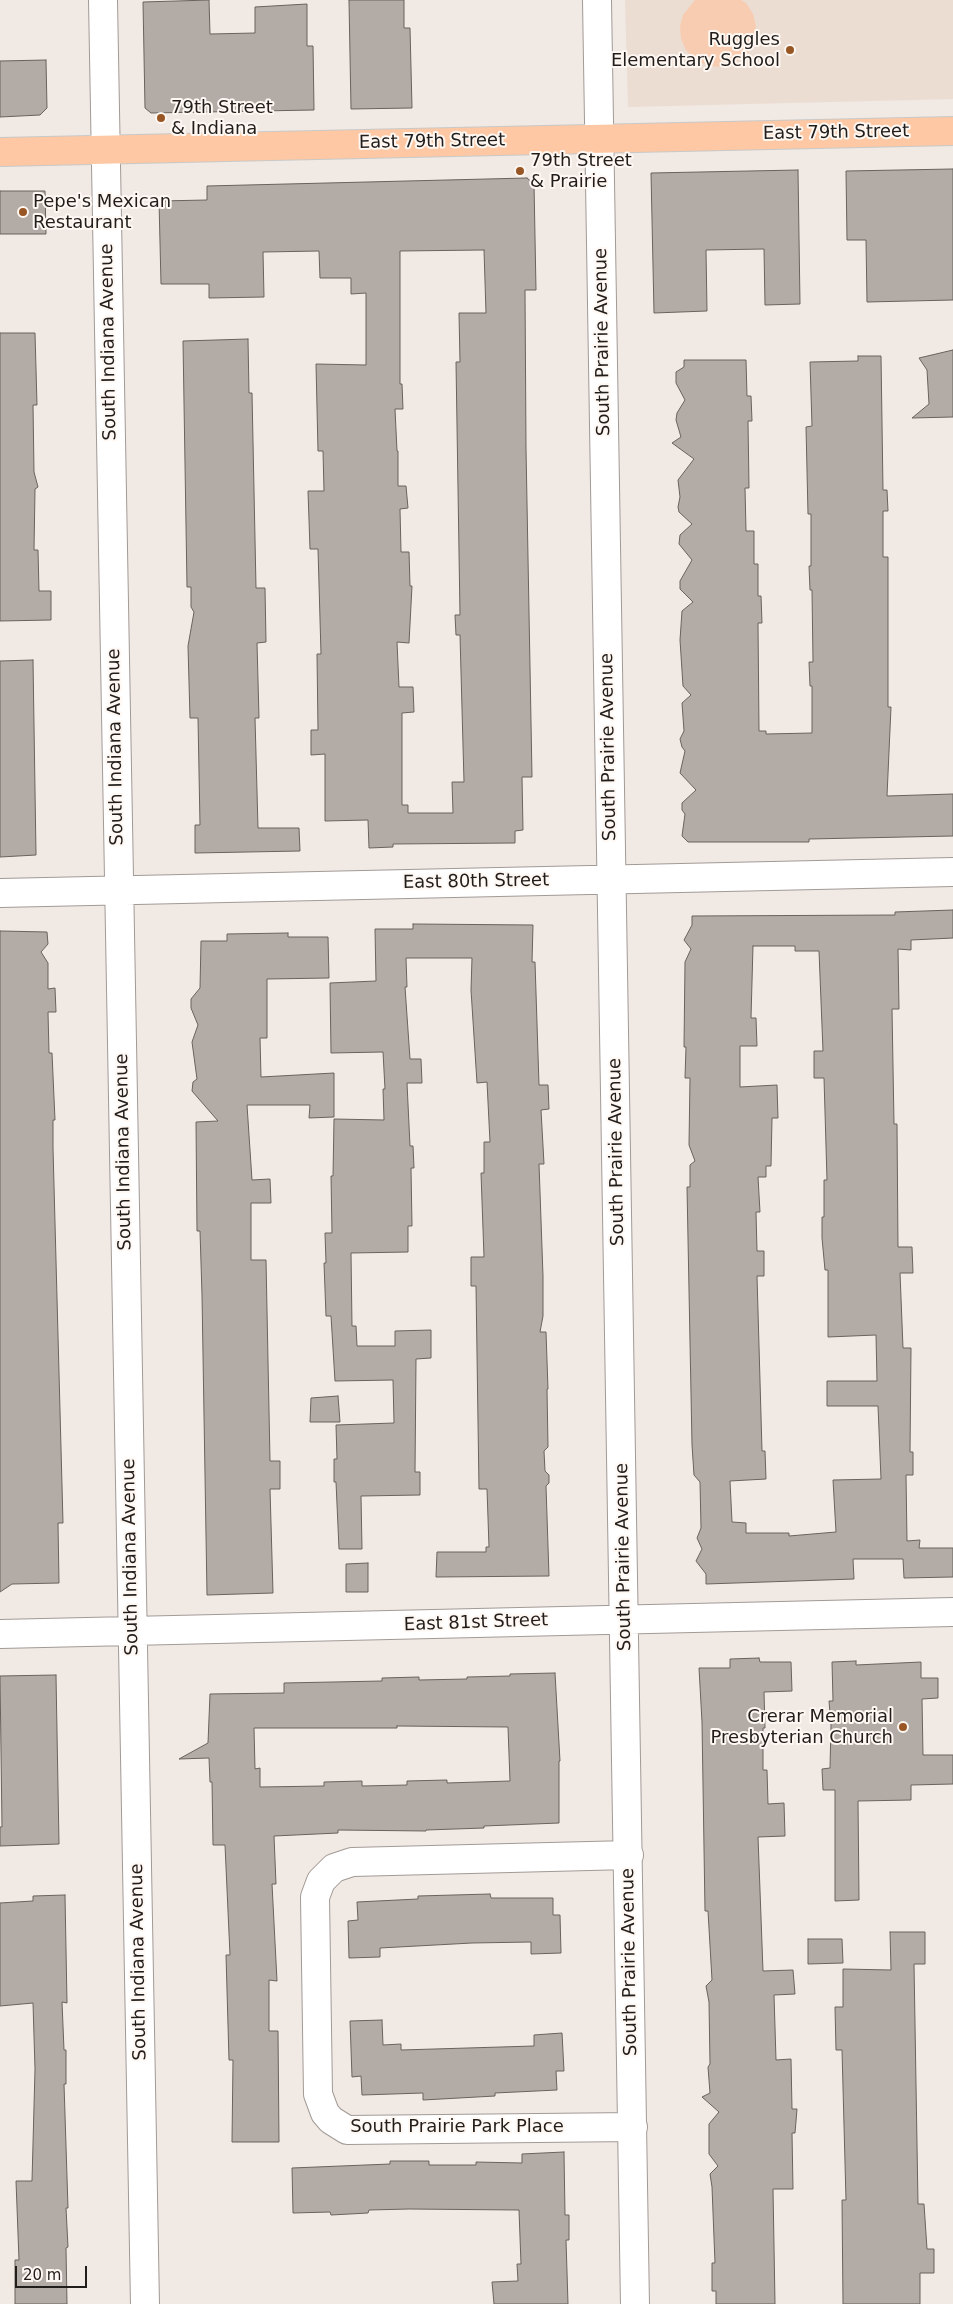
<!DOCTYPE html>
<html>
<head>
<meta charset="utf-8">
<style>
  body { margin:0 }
  #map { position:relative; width:953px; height:2304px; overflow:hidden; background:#f1e9e4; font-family:"DejaVu Sans",sans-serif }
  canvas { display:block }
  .scale { position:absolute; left:15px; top:2266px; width:72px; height:22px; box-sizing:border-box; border:2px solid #201d1b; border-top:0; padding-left:6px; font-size:15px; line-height:18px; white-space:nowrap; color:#201d1b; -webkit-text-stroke:4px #fff7f2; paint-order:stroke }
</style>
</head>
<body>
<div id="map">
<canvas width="953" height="2304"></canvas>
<div class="scale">20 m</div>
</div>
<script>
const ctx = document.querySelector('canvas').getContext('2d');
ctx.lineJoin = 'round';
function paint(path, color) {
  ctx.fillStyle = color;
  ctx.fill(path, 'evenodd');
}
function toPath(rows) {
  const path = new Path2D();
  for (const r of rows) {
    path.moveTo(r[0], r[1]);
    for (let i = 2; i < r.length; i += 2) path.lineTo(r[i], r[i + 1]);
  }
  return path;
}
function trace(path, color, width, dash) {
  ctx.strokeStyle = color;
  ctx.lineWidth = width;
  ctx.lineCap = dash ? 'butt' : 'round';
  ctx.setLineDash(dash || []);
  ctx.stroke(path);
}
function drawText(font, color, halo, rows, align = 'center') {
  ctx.font = font + ' "DejaVu Sans",sans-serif';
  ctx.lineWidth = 4;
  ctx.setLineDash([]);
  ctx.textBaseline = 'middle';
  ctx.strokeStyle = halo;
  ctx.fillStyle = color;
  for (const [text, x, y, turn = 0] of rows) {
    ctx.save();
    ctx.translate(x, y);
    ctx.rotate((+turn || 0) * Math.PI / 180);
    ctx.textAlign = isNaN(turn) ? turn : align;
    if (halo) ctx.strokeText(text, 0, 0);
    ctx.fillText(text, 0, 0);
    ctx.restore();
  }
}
paint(toPath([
  [625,0,953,0,953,99,628,107]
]), '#ecddd3');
paint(toPath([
  [695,0,741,0,746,3,753,14,756,26,755,38,750,50,741,59,730,65,718,67,706,65,695,59,686,50,681,39,680,26,683,15]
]), '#f7ccb1');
const building = toPath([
  [209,0,210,34,255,33,255,7,307,4,307,46,313,46,314,110,151,113,145,108,143,2,209,0],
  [349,0,404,0,404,28,410,28,412,108,351,109,349,0],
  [46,60,47,108,40,115,0,117,0,61,46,60],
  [953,169,953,300,867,302,866,240,847,240,846,171,953,169],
  [798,170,800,304,765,305,764,249,706,250,707,311,654,313,651,173,798,170],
  [527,178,534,184,536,290,525,290,526,448,532,777,522,777,523,830,515,831,515,843,393,844,393,847,369,848,368,820,325,821,325,754,311,755,311,730,318,730,317,654,321,654,318,549,310,549,308,491,324,491,323,451,318,451,316,364,366,365,366,293,351,294,351,278,320,278,319,251,263,252,264,297,209,298,209,284,161,284,159,201,207,200,207,186,527,178],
  [484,250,486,313,459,313,460,362,456,362,460,615,455,615,456,635,460,635,464,782,452,782,453,813,408,813,408,805,402,805,402,713,414,712,413,687,399,687,397,642,409,643,412,586,410,586,409,552,401,552,400,509,408,508,406,486,398,486,398,451,397,451,395,409,403,409,402,384,400,384,400,251,484,250],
  [0,191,45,191,46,234,0,234,0,191],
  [0,333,35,333,37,405,33,405,34,472,38,487,35,489,34,550,38,550,39,591,51,591,51,620,0,621,0,333],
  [248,339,249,393,252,393,256,588,265,588,266,642,257,643,259,718,255,718,258,828,299,828,300,851,195,853,195,825,200,825,198,718,190,718,188,646,194,612,191,607,191,587,187,587,183,341,248,339],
  [953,350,953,417,912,418,929,404,927,370,919,358,953,350],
  [858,356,881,356,883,490,887,490,888,511,883,511,883,557,888,557,888,707,891,707,887,796,953,794,953,836,809,839,809,842,688,842,682,836,685,814,682,810,682,803,696,790,680,773,685,751,682,747,680,739,684,731,682,703,691,695,683,686,680,640,682,611,693,602,680,589,680,581,692,560,679,544,680,535,692,524,679,512,678,507,680,497,678,480,694,459,672,443,681,437,676,420,677,413,685,400,676,383,676,372,684,367,684,360,746,360,747,396,751,396,752,421,748,421,749,488,745,488,746,531,754,531,754,564,758,564,758,596,761,596,762,623,758,623,759,731,766,731,766,734,812,733,812,686,810,686,809,662,813,662,812,590,810,590,809,566,811,566,811,514,808,514,806,427,812,426,810,362,858,361,858,356],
  [33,660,36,855,0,857,0,661,33,660],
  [953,910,953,938,911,940,911,950,898,949,899,1009,892,1009,894,1124,897,1124,898,1247,912,1247,913,1273,900,1273,903,1348,911,1348,910,1452,913,1452,913,1475,906,1475,907,1541,920,1540,919,1548,953,1548,953,1577,904,1578,903,1559,853,1559,854,1579,706,1584,706,1574,696,1561,702,1549,697,1538,701,1528,700,1482,694,1475,692,1445,687,1187,690,1187,690,1165,695,1161,689,1145,690,1078,685,1078,686,1047,684,1047,685,962,691,949,684,940,692,925,692,916,895,915,895,912,953,910],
  [753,946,795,946,795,951,819,951,823,1051,814,1051,814,1078,824,1078,827,1180,824,1180,824,1217,822,1217,822,1238,825,1270,828,1270,828,1337,876,1335,877,1381,827,1381,827,1406,878,1406,881,1479,833,1480,836,1532,789,1536,789,1533,746,1533,746,1523,732,1522,730,1481,766,1479,765,1451,762,1451,757,1276,764,1276,764,1251,757,1251,756,1212,760,1212,758,1177,766,1177,766,1166,771,1166,772,1118,778,1118,777,1085,740,1087,740,1046,757,1046,756,1018,751,1018,753,946],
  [413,924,533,925,532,962,535,962,539,1085,548,1085,549,1109,541,1110,544,1164,539,1164,543,1276,543,1316,540,1332,546,1332,548,1389,547,1389,548,1447,544,1451,545,1471,549,1475,549,1483,546,1486,549,1576,436,1577,437,1552,486,1552,486,1547,489,1547,487,1489,479,1489,476,1286,471,1286,471,1257,484,1257,481,1173,484,1173,484,1142,490,1142,487,1082,477,1083,471,990,472,958,406,958,407,987,405,987,410,1059,421,1059,422,1083,407,1083,410,1146,413,1146,414,1168,411,1168,412,1226,408,1226,408,1252,351,1253,352,1326,356,1326,357,1346,395,1346,395,1331,431,1330,431,1358,416,1359,415,1472,420,1472,420,1495,361,1496,362,1549,339,1549,336,1482,334,1482,334,1459,337,1459,336,1425,394,1423,393,1380,335,1381,331,1316,326,1316,324,1263,326,1263,325,1233,332,1233,331,1176,333,1176,334,1119,384,1120,383,1089,385,1089,383,1052,331,1053,330,983,376,981,375,929,413,929,413,924],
  [0,931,47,932,48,944,41,952,48,963,48,989,55,988,56,1012,48,1012,49,1053,52,1053,55,1120,53,1120,53,1148,63,1523,58,1523,59,1583,12,1584,0,1592,0,931],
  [288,933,288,937,328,937,329,978,267,979,267,1038,260,1038,261,1077,334,1073,334,1117,309,1118,310,1105,247,1105,252,1180,270,1179,271,1203,251,1203,251,1260,266,1260,270,1461,280,1461,280,1489,270,1489,273,1593,207,1595,202,1295,200,1231,197,1231,196,1122,218,1121,192,1091,193,1082,197,1079,192,1042,198,1025,191,1008,191,999,200,988,201,941,227,941,227,934,288,933],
  [338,1396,340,1422,310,1422,311,1398,338,1396],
  [368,1563,368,1592,346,1592,346,1564,368,1563],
  [759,1658,760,1662,791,1662,792,1691,764,1692,765,1728,763,1728,763,1770,767,1770,768,1804,784,1803,785,1836,758,1837,763,1971,793,1970,795,1994,774,1995,776,2060,791,2059,792,2109,797,2109,795,2133,792,2133,793,2189,773,2189,775,2304,716,2304,716,2291,712,2291,712,2263,715,2263,712,2187,710,2174,718,2166,709,2154,709,2124,719,2112,702,2097,710,2093,708,2067,710,2064,709,2002,706,1986,712,1980,708,1911,705,1911,702,1722,699,1668,730,1668,730,1659,759,1658],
  [856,1661,856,1665,921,1662,921,1678,938,1678,938,1698,922,1699,923,1755,953,1755,953,1784,911,1785,911,1800,858,1801,859,1900,835,1901,835,1790,823,1790,822,1769,830,1768,831,1725,829,1701,833,1701,832,1662,856,1661],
  [555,1673,560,1761,559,1761,559,1823,484,1826,484,1828,426,1830,426,1831,338,1830,338,1833,274,1836,276,1884,272,1884,277,1981,269,1980,269,2031,278,2031,279,2142,232,2142,233,2060,229,2060,226,1955,230,1955,225,1845,213,1845,212,1782,210,1782,209,1758,179,1759,208,1743,210,1694,284,1693,284,1683,382,1681,382,1678,419,1677,419,1680,467,1679,467,1677,510,1676,510,1674,555,1673],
  [397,1726,508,1727,510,1781,447,1783,447,1780,407,1781,407,1785,362,1786,362,1781,324,1782,324,1786,260,1787,260,1768,255,1769,254,1728,397,1728,397,1726],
  [56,1675,59,1844,0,1846,0,1827,2,1827,0,1676,56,1675],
  [490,1894,491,1898,553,1898,553,1915,560,1915,561,1953,531,1954,531,1942,472,1943,380,1948,380,1957,349,1958,348,1921,358,1920,357,1902,418,1899,418,1896,490,1894],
  [65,1895,67,2003,62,2002,64,2050,66,2050,66,2084,64,2084,68,2208,66,2208,68,2247,66,2248,67,2304,15,2304,15,2260,19,2260,16,2181,32,2181,35,2069,33,2003,0,2006,0,1903,33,1901,33,1896,65,1895],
  [890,1932,925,1932,925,1964,914,1964,918,2204,924,2204,927,2249,934,2249,934,2273,920,2273,920,2304,843,2304,842,2200,846,2200,842,2050,836,2050,835,2007,843,2007,843,1969,891,1970,890,1932],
  [808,1939,842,1939,843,1963,808,1964,808,1939],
  [382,2020,383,2045,401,2044,401,2050,534,2046,534,2035,562,2033,564,2071,556,2071,557,2090,495,2093,495,2096,423,2100,423,2093,362,2095,361,2076,352,2077,350,2021,382,2020],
  [564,2152,565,2215,569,2215,569,2240,566,2240,568,2304,494,2304,492,2282,518,2281,517,2264,521,2264,519,2210,409,2209,369,2210,368,2213,331,2215,330,2212,293,2213,292,2168,390,2164,390,2161,429,2161,429,2165,476,2165,476,2162,522,2163,522,2154,564,2152]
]);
paint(building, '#b2aba6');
trace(building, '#69625e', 1);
const minor = toPath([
  [103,0,145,2304],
  [597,0,635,2304],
  [0,893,953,872],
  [0,1634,953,1612],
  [629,1855,352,1862,334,1868,321,1881,315,1897,318,2094,325,2113,331,2120,347,2130,633,2127]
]);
const major = toPath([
  [0,152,953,131]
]);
trace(minor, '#a29a96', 30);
trace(major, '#c9c9c8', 30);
trace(minor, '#fff', 28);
trace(major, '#fdc8a3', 28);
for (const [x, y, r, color] of [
  [790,50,5,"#985624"],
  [161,118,5,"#985624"],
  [520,171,5,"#985624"],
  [23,212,5,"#985624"],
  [903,1727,5,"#985624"]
]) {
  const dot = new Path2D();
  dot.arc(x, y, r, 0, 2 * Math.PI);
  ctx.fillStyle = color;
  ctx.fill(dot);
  trace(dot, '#fff7f2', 2);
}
drawText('18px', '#201d1b', '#fff7f2', [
  ["Ruggles",780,40,"right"],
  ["Elementary School",780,61,"right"],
  ["79th Street",171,108],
  ["& Indiana",171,129],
  ["79th Street",530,161],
  ["& Prairie",530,182],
  ["Pepe's Mexican",33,202],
  ["Restaurant",33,223],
  ["Crerar Memorial",893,1717,"right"],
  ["Presbyterian Church",893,1738,"right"]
], 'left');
drawText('18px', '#201d1b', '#fff7f2', [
  ["East 79th Street",836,133,-1],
  ["East 79th Street",432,142,-1],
  ["South Indiana Avenue",109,342,-91],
  ["South Prairie Avenue",603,342,-91],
  ["South Indiana Avenue",116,747,-91],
  ["South Prairie Avenue",609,747,-91],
  ["East 80th Street",476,882,-1],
  ["South Indiana Avenue",124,1152,-91],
  ["South Prairie Avenue",617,1152,-91],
  ["South Indiana Avenue",131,1557,-91],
  ["South Prairie Avenue",624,1557,-91],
  ["East 81st Street",476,1623,-2],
  ["South Indiana Avenue",139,1962,-91],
  ["South Prairie Avenue",630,1962,-91],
  ["South Prairie Park Place",457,2127]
]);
</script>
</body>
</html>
